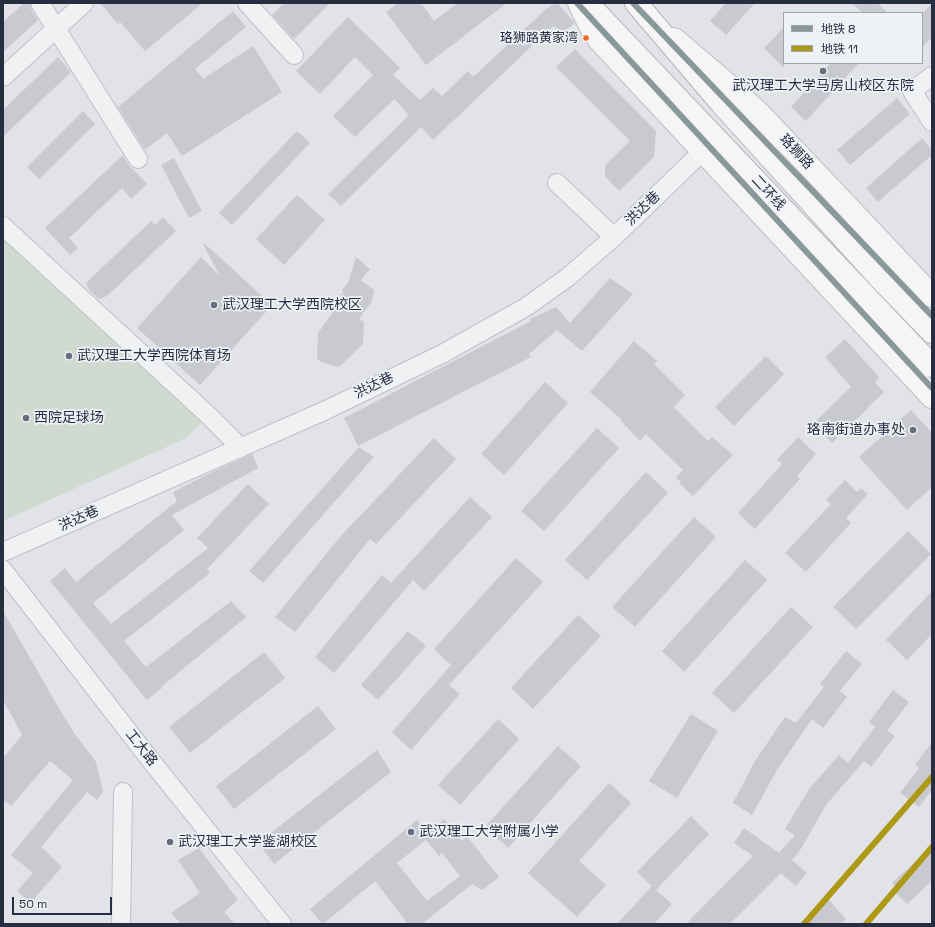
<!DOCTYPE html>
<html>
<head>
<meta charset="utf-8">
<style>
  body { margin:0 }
  #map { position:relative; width:935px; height:927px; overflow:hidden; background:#e1e3e7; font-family:"Space Grotesk","Noto Sans SC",sans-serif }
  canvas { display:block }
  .frame { position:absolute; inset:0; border:4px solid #272e41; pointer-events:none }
  .legend { position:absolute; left:783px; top:12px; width:140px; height:52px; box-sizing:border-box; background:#eef1f6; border:1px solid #9ea3ae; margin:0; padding:5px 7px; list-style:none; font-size:12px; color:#272e41 }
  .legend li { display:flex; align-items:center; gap:8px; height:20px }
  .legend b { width:20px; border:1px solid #9ea3ae }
  .scale { position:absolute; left:12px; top:897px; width:100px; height:18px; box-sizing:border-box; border:2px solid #272e41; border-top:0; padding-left:5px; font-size:12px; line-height:14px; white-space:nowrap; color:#272e41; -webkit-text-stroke:3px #eef1f6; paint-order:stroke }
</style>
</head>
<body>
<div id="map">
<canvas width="935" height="927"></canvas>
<div class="frame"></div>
<ul class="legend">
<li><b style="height:5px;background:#8b989a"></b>地铁 8</li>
<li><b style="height:5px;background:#ae9917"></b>地铁 11</li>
</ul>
<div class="scale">50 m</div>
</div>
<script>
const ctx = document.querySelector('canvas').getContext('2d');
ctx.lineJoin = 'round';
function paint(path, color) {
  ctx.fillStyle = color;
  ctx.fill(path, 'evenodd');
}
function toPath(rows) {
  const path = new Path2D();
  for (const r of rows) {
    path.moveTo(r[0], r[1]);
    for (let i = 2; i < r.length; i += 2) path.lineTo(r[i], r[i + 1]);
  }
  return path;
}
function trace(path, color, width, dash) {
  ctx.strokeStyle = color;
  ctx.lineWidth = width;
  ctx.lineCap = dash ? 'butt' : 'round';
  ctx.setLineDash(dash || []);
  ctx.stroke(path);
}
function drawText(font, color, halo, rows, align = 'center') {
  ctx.font = font + ' "Space Grotesk","Noto Sans SC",sans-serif';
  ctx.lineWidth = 3.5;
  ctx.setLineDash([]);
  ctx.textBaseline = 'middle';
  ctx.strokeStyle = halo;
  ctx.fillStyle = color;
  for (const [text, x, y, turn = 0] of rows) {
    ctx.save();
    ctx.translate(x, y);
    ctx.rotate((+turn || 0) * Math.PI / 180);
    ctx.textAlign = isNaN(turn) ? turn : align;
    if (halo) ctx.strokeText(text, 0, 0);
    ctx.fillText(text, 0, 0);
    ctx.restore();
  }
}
paint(toPath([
  [3,237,201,415,201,424,184,439,3,521]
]), '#d0dad1');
paint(toPath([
  [24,3,30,3,31,9,38,20,3,52,3,22],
  [100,3,203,3,145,51,120,22,118,24],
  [284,3,330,3,294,39,272,15],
  [398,3,421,3,434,21,457,3,507,3,426,65,386,12],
  [726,3,755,3,726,35,710,21],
  [852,3,877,3,888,13,863,13],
  [932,3,932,37,922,48,922,14],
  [554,4,559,5,575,23,564,32,553,26,433,140,421,127,341,206,328,194,409,115,394,99,390,104,389,104,355,137,333,116,373,75,355,57,320,94,296,71,348,17,400,68,393,75,420,100,433,88,442,96,468,71,473,77,546,9],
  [233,11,246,27,195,69,203,79,253,46,282,92,182,156,167,133,145,150,118,107],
  [784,27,784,68,764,48],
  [575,49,656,131,654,157,619,191,605,176,605,165,630,141,556,67],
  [58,57,71,72,3,137,3,110],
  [831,63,859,63,806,121,791,107],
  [897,98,910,114,850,165,837,150],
  [83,111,95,124,39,179,27,167],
  [297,131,310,143,232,225,219,213],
  [922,138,932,150,932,155,878,202,866,188],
  [123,155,127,163,147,184,131,199,122,188,69,238,78,248,70,255,45,228],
  [174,158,202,211,189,218,161,165],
  [297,195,325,220,284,265,256,239],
  [163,217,176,231,107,296,99,299,89,290,86,283,151,221,155,225],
  [204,243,272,305,200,385,137,328,201,257,220,276,203,244],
  [356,257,370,269,361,280,374,290,372,301,359,319,364,322,363,344,339,367,321,362,317,358,318,333,336,308,334,302,343,293,342,290,348,283],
  [610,278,633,294,582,351,557,330,529,354,531,357,358,446,344,418,531,321,530,319,556,307,570,323],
  [845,339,879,377,875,382,884,392,868,407,868,408,832,443,813,424,851,387,825,357],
  [634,341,657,361,654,364,685,395,674,407,708,441,712,437,733,455,693,496,680,484,681,482,676,478,683,470,646,434,640,441,621,421,622,420,590,392],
  [766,356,784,374,734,426,715,407],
  [545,382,568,403,504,475,481,454],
  [911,410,932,433,932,487,907,510,859,457],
  [597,428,619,448,544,531,521,511],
  [798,437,816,454,797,476,800,479,755,529,738,513,782,464,777,460],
  [434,438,456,459,376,544,370,539,295,632,275,617,340,537],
  [359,447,374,457,263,583,249,571],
  [252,454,258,468,172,515,184,530,93,603,111,624,208,548,197,538,248,484,269,504,207,569,210,573,124,641,146,667,231,601,246,617,161,687,162,688,147,700,50,581,65,568,76,582,177,501,173,492,208,474],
  [646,472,668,493,587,580,565,560],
  [845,480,857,492,861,488,868,494,846,518,851,523,806,572,785,553,831,504,826,500],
  [470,497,492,517,424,591,413,580,334,673,315,657,382,575,391,583],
  [694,517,716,537,635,627,612,607],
  [908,531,931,554,856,629,833,607],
  [516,558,543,582,449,685,460,694,411,750,392,732,451,665,434,649],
  [745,560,767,580,684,672,662,651],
  [932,591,932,634,907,660,886,640],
  [791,607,813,627,734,713,712,693],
  [3,611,53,698,74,733,96,762,103,792,97,800,87,792,41,847,62,867,30,903,17,891,33,873,11,855,73,780,50,761,11,806,3,800,3,758,22,735,3,700],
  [578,615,601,636,533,709,511,688],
  [408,631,426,646,378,700,361,685],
  [846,651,862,664,840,691,847,697,823,728,812,719,777,770,752,815,733,803,755,761,785,717,796,723,824,687,820,684],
  [264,652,285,678,190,753,169,727],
  [893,690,909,702,887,731,895,736,871,767,864,761,826,805,799,852,792,860,807,873,796,886,781,873,730,924,686,924,753,856,734,843,744,828,779,853,795,835,785,829,809,789,839,755,848,763,875,727,869,722],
  [318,706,336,729,234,809,216,786],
  [691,714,718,731,677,798,649,781],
  [498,719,519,739,460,805,438,785],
  [932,742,932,790,919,807,900,793,919,768,915,765],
  [558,746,581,766,508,848,485,827],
  [377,750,391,772,274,864,258,843],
  [609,783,631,803,579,861,606,885,577,917,528,873],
  [691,816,709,834,656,890,672,904,654,924,617,924,652,886,637,872],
  [444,819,462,841,467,836,499,877,482,890,472,884,422,924,408,924,375,881,323,924,322,924,310,909,417,820,428,833],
  [426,840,439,856,442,853,460,876,427,901,397,863],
  [932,846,932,881,907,904,895,892,898,889,892,883],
  [199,848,238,900,224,912,235,924,181,924,171,913,200,893,178,860],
  [828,899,846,919,841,924,800,924]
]), '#c8cacf');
const minor = toPath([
  [40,3,138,159],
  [247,3,294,55],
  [932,76,912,91,932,122],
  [3,77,84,3],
  [557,183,614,237],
  [3,226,207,414,241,448],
  [3,552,324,411,442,354,526,307,568,277,614,237,702,152],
  [3,570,152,762,282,924],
  [121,924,123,792]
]);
const major = toPath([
  [579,3,592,30,600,41,932,397],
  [674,39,733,89,760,114,932,296]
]);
const highway = toPath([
  [587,3,932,366],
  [636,3,721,103,879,277,932,332]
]);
trace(minor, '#bec0c5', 20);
trace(major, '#bdc0c4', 24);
trace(highway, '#b3b6bb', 24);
trace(minor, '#f0f1f3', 18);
trace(major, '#f5f5f6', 22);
trace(highway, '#f5f5f6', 22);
trace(toPath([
  [577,3,932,388],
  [633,3,932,316]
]), '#8b989a', 6);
trace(toPath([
  [804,924,932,777],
  [866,924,932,847]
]), '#ae9917', 6);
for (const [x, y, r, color] of [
  [586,38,3.5,"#f26522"],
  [823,71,4,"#686d7b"],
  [214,305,4,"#686d7b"],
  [69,356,4,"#686d7b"],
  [26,418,4,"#686d7b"],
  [913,430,4,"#686d7b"],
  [411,832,4,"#686d7b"],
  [170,842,4,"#686d7b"]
]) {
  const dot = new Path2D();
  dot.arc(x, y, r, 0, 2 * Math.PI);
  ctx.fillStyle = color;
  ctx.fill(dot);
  trace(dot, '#eef1f6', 1.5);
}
drawText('13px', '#272e41', '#eef1f6', [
  ["珞狮路黄家湾",578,38]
], 'right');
drawText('14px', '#272e41', '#eef1f6', [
  ["武汉理工大学马房山校区东院",823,86,"center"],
  ["武汉理工大学西院校区",222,305],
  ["武汉理工大学西院体育场",77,356],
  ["西院足球场",34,418],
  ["珞南街道办事处",905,430,"right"],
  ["武汉理工大学附属小学",419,832],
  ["武汉理工大学鉴湖校区",178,842]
], 'left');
drawText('14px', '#272e41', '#eef1f6', [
  ["珞狮路",796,152,47],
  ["二环线",768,193,47],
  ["洪达巷",643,209,-44],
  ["洪达巷",374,386,-26],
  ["洪达巷",79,519,-24],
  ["工大路",141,748,52]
]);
</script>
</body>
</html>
